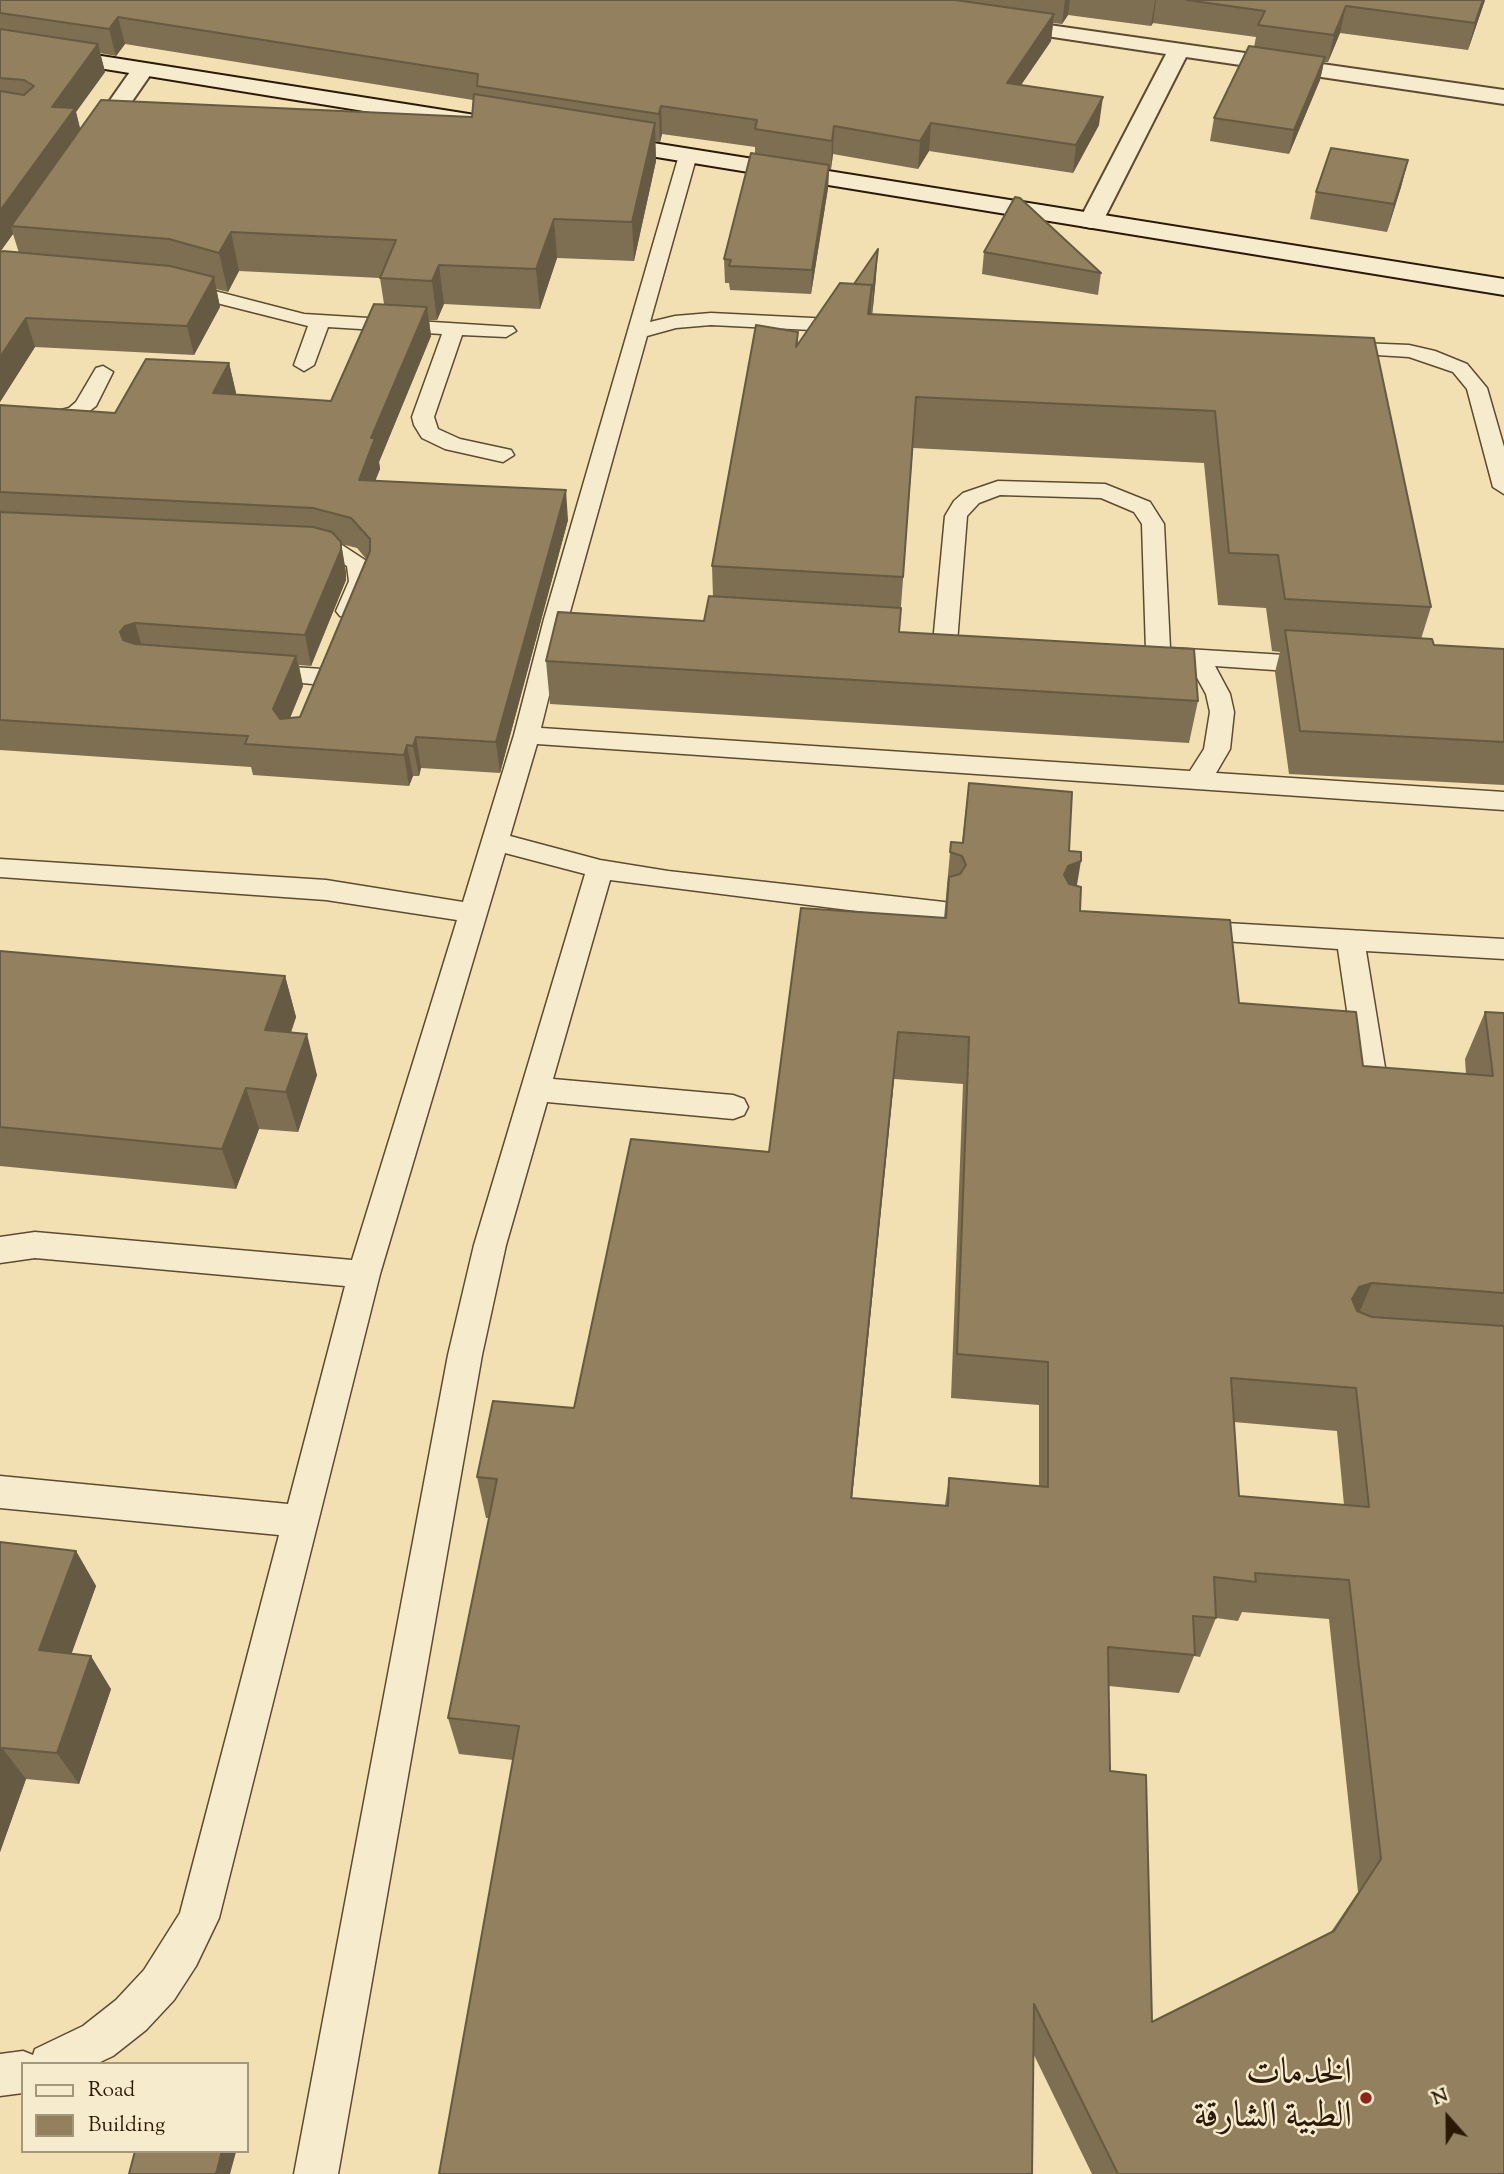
<!DOCTYPE html>
<html>
<head>
<meta charset="utf-8">
<style>
  body { margin:0 }
  #map { position:relative; width:1504px; height:2174px; overflow:hidden; background:#f2e0b2; font-family:"Sorts Mill Goudy",serif }
  canvas { display:block }
  .legend { position:absolute; left:21px; top:2062px; width:228px; height:91px; box-sizing:border-box; background:#f7ebcd; border:2px solid #a5977d; margin:0; padding:9px 12px; list-style:none; font-size:21px; color:#2b1906 }
  .legend li { display:flex; align-items:center; gap:14px; height:35px }
  .legend b { width:35px; border:2px solid #a5977d }
  .north { position:absolute; left:1413px; top:2083px; width:70px; height:70px; -webkit-text-stroke:5px #f7ebcd; paint-order:stroke; rotate:339deg; font-size:19px; font-weight:700; line-height:28px; text-align:center; color:#2b1906 }
  .north::after { content:''; display:block; margin:auto; width:24px; height:32px; background:#2b1906; clip-path:polygon(50% 0,100% 100%,50% 72%,0 100%) }
</style>
</head>
<body>
<div id="map">
<canvas width="1504" height="2174"></canvas>
<ul class="legend">
<li><b style="height:9px;background:#f7ebcd"></b>Road</li>
<li><b style="height:19px;background:#92805f"></b>Building</li>
</ul>
<div class="north">N</div>
</div>
<script>
const ctx = document.querySelector('canvas').getContext('2d');
ctx.lineJoin = 'round';
function toPath(rows) {
  const path = new Path2D();
  for (const r of rows) {
    path.moveTo(r[0], r[1]);
    for (let i = 2; i < r.length; i += 2) path.lineTo(r[i], r[i + 1]);
  }
  return path;
}
function trace(path, color, width, dash) {
  ctx.strokeStyle = color;
  ctx.lineWidth = width;
  ctx.lineCap = dash ? 'butt' : 'round';
  ctx.setLineDash(dash || []);
  ctx.stroke(path);
}
function paint(path, color) {
  ctx.fillStyle = color;
  ctx.fill(path, 'evenodd');
}
function drawText(font, color, halo, rows, align = 'center') {
  ctx.font = font + ' "Sorts Mill Goudy",Amiri,serif';
  ctx.lineWidth = 5;
  ctx.setLineDash([]);
  ctx.textBaseline = 'middle';
  ctx.strokeStyle = halo;
  ctx.fillStyle = color;
  for (const [text, x, y, turn = 0] of rows) {
    ctx.save();
    ctx.translate(x, y);
    ctx.rotate((+turn || 0) * Math.PI / 180);
    ctx.textAlign = isNaN(turn) ? turn : align;
    if (halo) ctx.strokeText(text, 0, 0);
    ctx.fillText(text, 0, 0);
    ctx.restore();
  }
}
const lane = toPath([
  [688,150,697,155,650,322,675,316,711,313,852,320,862,326,852,332,711,325,676,328,647,336,568,619,541,728,1190,771,1204,749,1210,712,1206,694,1190,665,1155,663,1146,660,1143,655,1146,651,1142,524,1134,512,1101,498,1000,495,979,503,967,516,957,643,954,648,945,650,936,648,933,643,945,516,954,501,963,493,998,481,1105,484,1150,502,1164,524,1170,648,1318,657,1327,660,1330,665,1327,670,1318,673,1215,666,1230,694,1234,712,1230,749,1216,773,1504,792,1504,810,537,744,510,836,600,860,668,871,944,902,954,905,958,912,954,919,944,922,610,880,553,1079,733,1095,744,1099,748,1107,744,1115,733,1119,547,1102,506,1245,482,1355,338,2174,294,2174,448,1355,474,1245,585,874,505,853,380,1274,219,1918,196,1966,174,2000,146,2030,113,2056,96,2064,23,2064,23,2093,0,2096,0,2054,23,2051,33,2055,35,2049,83,2026,116,2000,144,1970,180,1913,279,1535,0,1508,0,1476,288,1504,345,1286,35,1258,0,1263,0,1237,35,1232,352,1260,457,920,326,900,0,877,0,859,326,880,463,902,514,735,544,619,679,155,688,150],
  [180,282,304,314,513,327,516,331,506,337,462,335,434,417,438,429,460,439,511,450,514,455,503,462,445,449,422,438,414,425,412,417,442,334,328,327,314,365,304,371,294,365,308,326,173,292,170,288,180,282],
  [1335,342,1409,345,1435,351,1467,364,1487,388,1504,447,1504,494,1493,487,1467,389,1453,372,1409,357,1328,352,1325,348,1328,344,1335,342],
  [103,366,113,372,96,406,83,416,51,425,0,424,0,412,50,413,69,408,76,402,96,368,103,366],
  [304,540,342,545,368,562,373,571,373,581,356,616,348,618,340,616,336,611,349,581,347,566,329,556,296,552,293,547,304,540],
  [263,665,322,669,331,672,334,677,331,682,322,685,254,678,251,673,254,668,263,665],
  [1191,921,1504,939,1504,959,1366,951,1389,1092,1385,1100,1374,1103,1363,1100,1359,1092,1338,949,1181,938,1177,931,1181,924,1191,921]
]);
const street = toPath([
  [1000,18,1504,90,1504,104,1186,57,1103,221,1100,226,1091,228,1082,226,1079,221,1166,54,993,28,990,24,993,20,1000,18],
  [142,64,153,71,99,149,83,149,80,144,83,139,134,66,142,64]
]);
const secondary = toPath([
  [0,40,475,115,486,122,475,129,0,52,0,40],
  [603,135,1504,279,1504,295,595,147,592,142,595,137,603,135]
]);
trace(lane, '#5d4b31', 3);
trace(street, '#5d4b31', 4);
trace(secondary, '#2b1906', 4);
paint(lane, '#f7ebcd');
paint(street, '#f7ebcd');
paint(secondary, '#f7ebcd');
paint(toPath([
  [0,0,1485,0,1468,50,1340,33,1328,62,1324,62,1320,80,1289,154,1210,141,1214,118,1254,47,1256,37,1153,23,1151,26,1068,15,1062,24,1053,23,1051,41,1021,85,1099,125,1073,173,929,151,918,169,833,154,831,169,829,169,828,188,811,294,730,290,729,283,725,283,724,259,755,154,755,147,662,134,660,142,655,142,656,161,634,261,557,258,540,309,444,304,437,320,429,320,431,336,379,462,380,469,375,480,568,520,500,773,421,768,419,776,413,776,409,786,253,775,251,767,0,750,0,405,115,413,229,363,236,393,235,395,331,401,384,304,380,278,239,271,228,292,216,289,220,307,194,355,35,347,0,402,0,252,19,253,13,234,0,252],
  [125,44,473,100,472,117,80,129,76,112,105,72,100,53,116,56],
  [341,544,357,548,367,560,300,717,290,718,303,686,299,665,311,666,346,580,346,573],
  [1408,160,1401,187,1387,232,1310,219,1316,192],
  [984,252,1101,273,1098,295,982,274],
  [876,277,872,315,1374,338,1431,607,1421,639,1434,645,1504,649,1504,785,1289,774,1275,672,1280,652,1272,651,1266,608,1218,605,1204,463,913,448,899,632,1198,701,1189,743,550,704,546,661,704,621,713,597,712,566,798,332,798,344,854,284],
  [969,783,1069,851,1077,886,1080,911,1239,1003,1363,1066,1466,1074,1465,1059,1485,1012,1504,1013,1504,2174,1092,2174,1033,2053,513,1760,459,1754,448,1718,489,1518,486,1518,477,1477,574,1408,769,1152,944,918,951,842,962,842],
  [894,1079,963,1084,951,1398,1039,1405,1039,1486,949,1478,945,1505,852,1498],
  [1234,1422,1337,1431,1344,1505,1239,1496],
  [1242,1612,1329,1619,1358,1892,1331,1932,1152,2022,1110,1771,1109,1686,1179,1693,1194,1656,1200,1657,1216,1618,1238,1621],
  [0,951,285,976,296,1017,291,1033,317,1075,298,1132,259,1129,236,1189,0,1166],
  [0,1542,76,1551,96,1586,71,1654,111,1689,79,1784,26,1779,0,1852]
]), '#7e6e52');
paint(toPath([
  [1065,0,1070,0,1068,15,1062,24],
  [1155,0,1156,0,1153,23,1151,26],
  [1483,0,1485,0,1468,50,1475,23],
  [1346,6,1340,33,1328,62,1334,35],
  [1054,14,1051,41,1004,110,1007,83],
  [118,17,125,44,116,56,109,29],
  [98,44,105,72,76,112,82,136,11,226,13,234,0,252,0,211,52,107],
  [1325,57,1320,80,1289,154,1294,130],
  [1103,97,1099,125,1073,173,1076,145],
  [661,106,662,134,660,142,659,114],
  [655,123,656,161,634,261,632,222],
  [931,123,929,151,918,169,920,141],
  [834,126,833,154,831,169,832,141],
  [1408,160,1401,187,1387,232,1394,204],
  [829,165,828,188,811,294,812,270],
  [554,219,557,258,540,309,536,269],
  [231,232,239,271,228,292,219,253],
  [878,249,876,277,872,318,873,290],
  [439,265,444,304,437,320,432,281],
  [214,277,220,307,194,355,187,326],
  [872,285,870,335,868,314],
  [427,307,431,336,379,462,380,469,364,510,359,480,371,438],
  [26,318,35,347,0,402,0,357],
  [229,363,236,393,220,423,213,393],
  [566,490,568,520,500,773,496,742],
  [341,542,346,573,346,580,311,666,305,635],
  [135,623,144,653,130,663,120,632,125,626],
  [296,656,303,686,281,740,273,709],
  [416,737,421,768,419,776,413,746],
  [407,745,413,776,409,786,404,755],
  [1081,861,1073,909,1064,875,1068,866],
  [285,976,296,1017,276,1071,265,1030],
  [898,1032,894,1079,848,1539,851,1498],
  [307,1034,317,1075,298,1132,286,1092],
  [246,1088,259,1129,236,1189,222,1149],
  [1372,1283,1353,1327,1352,1299,1359,1287],
  [76,1551,96,1586,61,1683,39,1650],
  [91,1656,111,1689,79,1784,57,1753],
  [2,1748,26,1779,0,1852,0,1754],
  [222,2151,235,2151,236,2152,230,2174,216,2174]
]), '#665a42');
const building = toPath([
  [0,0,955,0,1054,14,1007,83,1103,97,1076,145,931,123,920,141,834,126,832,141,755,129,757,120,661,106,659,114,477,86,478,74,118,17,109,29,0,13,0,0],
  [1187,0,1483,0,1475,23,1346,6,1334,35,1258,25,1265,11,1187,0],
  [0,29,98,44,52,107,75,108,0,211,0,91,24,95,34,86,24,80,0,78,0,29],
  [1249,46,1325,57,1294,130,1214,118,1249,46],
  [474,94,655,123,632,222,554,219,536,269,439,265,432,281,380,278,396,240,231,232,219,253,169,239,11,226,101,100,472,117,474,94],
  [1331,148,1408,160,1394,204,1316,192,1331,148],
  [751,153,829,165,812,270,729,266,731,260,724,259,751,153],
  [1015,197,1020,198,1101,273,984,252,1015,197],
  [878,249,873,290,871,290,872,285,854,284,878,249],
  [3,251,170,266,214,277,187,326,26,318,0,357,0,252,3,251],
  [840,283,872,285,868,314,1374,338,1431,607,1285,599,1278,555,1229,553,1215,411,916,397,903,577,712,566,756,325,798,332,796,347,840,283],
  [374,304,427,307,371,438,375,438,359,480,566,490,496,742,416,737,413,746,407,745,404,755,245,744,248,736,0,720,0,512,313,527,332,532,341,542,341,550,305,635,135,623,125,626,120,632,123,640,135,644,296,656,273,709,280,719,300,717,370,551,370,539,351,518,313,508,0,492,0,405,115,413,146,359,229,363,213,393,331,401,374,304],
  [709,596,901,608,899,632,1194,649,1198,701,546,661,558,612,704,621,709,596],
  [1285,630,1432,639,1434,645,1504,649,1504,742,1300,731,1285,630],
  [969,783,1072,792,1069,851,1081,852,1081,861,1068,866,1064,875,1069,884,1081,887,1080,911,1230,920,1239,1003,1356,1012,1363,1066,1493,1076,1485,1012,1504,1013,1504,1293,1372,1283,1359,1287,1352,1299,1357,1311,1372,1317,1504,1326,1504,2174,1118,2174,1034,2004,1032,2174,439,2174,519,1726,448,1718,497,1479,477,1477,493,1401,574,1408,631,1139,769,1152,801,908,946,918,949,877,960,874,966,865,962,856,950,852,951,842,963,843,969,783],
  [898,1032,969,1037,957,1354,1048,1362,1048,1487,949,1478,948,1506,851,1498,898,1032],
  [1231,1378,1356,1388,1369,1507,1239,1496,1231,1378],
  [1255,1573,1349,1580,1381,1859,1334,1931,1152,2022,1146,1775,1110,1771,1108,1647,1195,1655,1193,1616,1216,1618,1214,1577,1256,1582,1255,1573],
  [0,951,285,976,265,1030,307,1034,286,1092,246,1088,222,1149,0,1127,0,951],
  [0,1542,76,1551,39,1650,91,1656,57,1753,2,1748,0,1754,0,1542],
  [135,2151,222,2151,216,2174,129,2174,135,2151]
]);
paint(building, '#92805f');
trace(building, '#665a42', 2);
for (const [x, y, r, color] of [
  [1366,2098,7,"#8f2418"]
]) {
  const dot = new Path2D();
  dot.arc(x, y, r, 0, 2 * Math.PI);
  ctx.fillStyle = color;
  ctx.fill(dot);
  trace(dot, '#f7ebcd', 2.5);
}
drawText('37px', '#2b1906', '#f7ebcd', [
  ["الخدمات",1352,2077],
  ["الطبية الشارقة",1352,2120]
], 'right');
</script>
</body>
</html>
